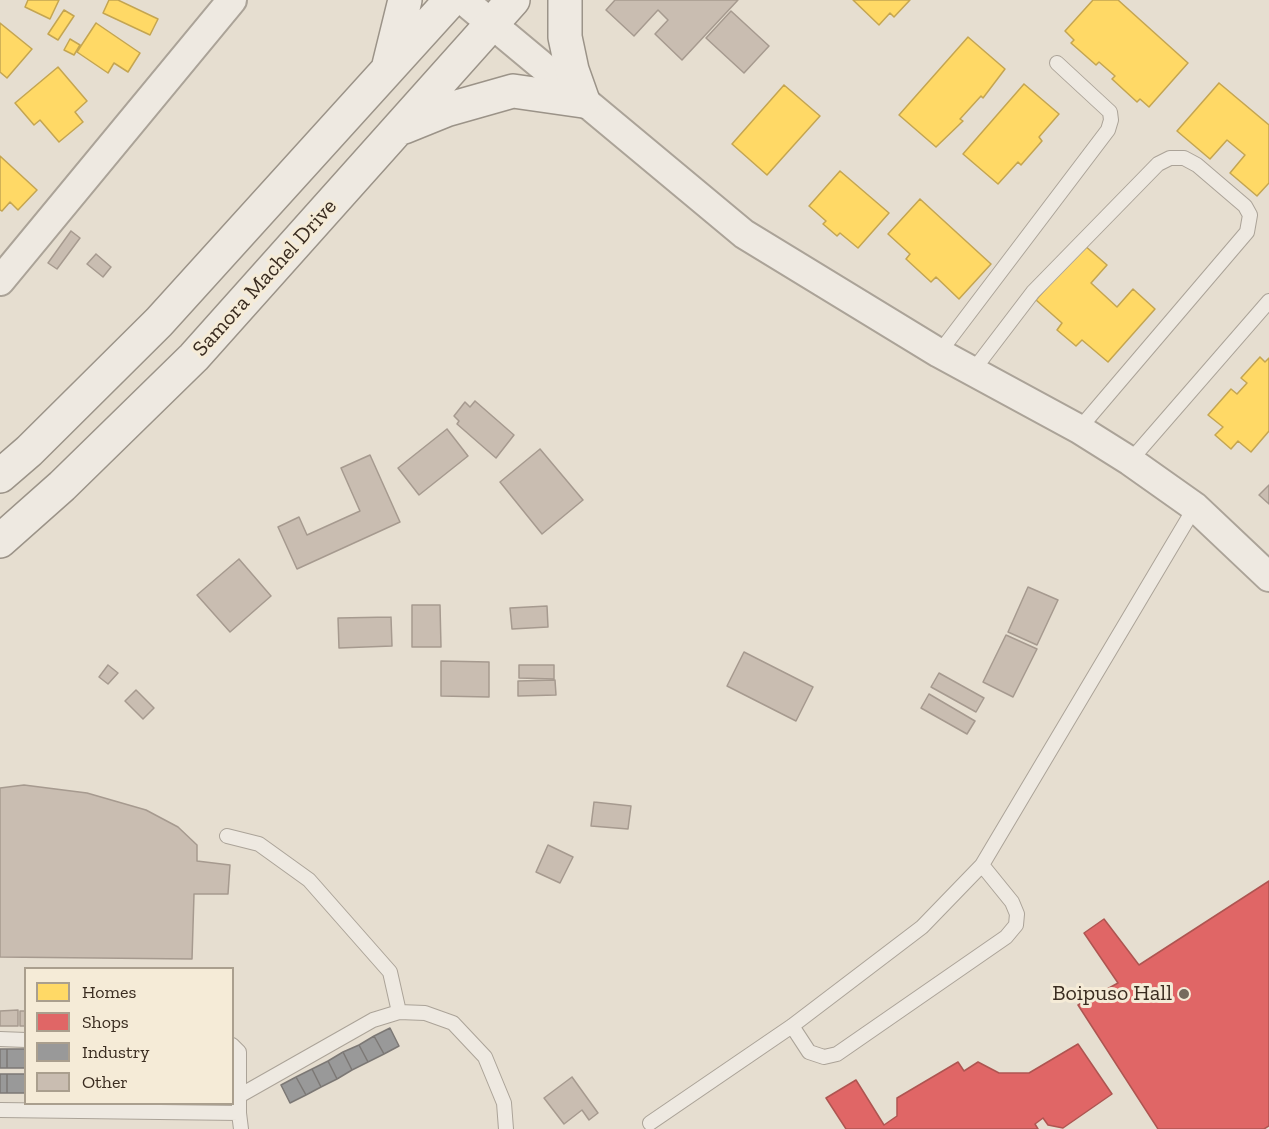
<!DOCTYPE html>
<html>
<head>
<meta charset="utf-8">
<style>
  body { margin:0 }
  #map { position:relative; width:1269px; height:1129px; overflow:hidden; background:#e6ded0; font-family:"Zilla Slab",serif }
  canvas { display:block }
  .legend { position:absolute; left:24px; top:967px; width:210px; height:138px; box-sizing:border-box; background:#f5ebd7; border:2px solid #aa9f8e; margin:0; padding:8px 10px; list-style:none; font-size:18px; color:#3a2c20 }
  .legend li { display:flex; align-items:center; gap:12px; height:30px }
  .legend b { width:30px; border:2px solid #aa9f8e }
</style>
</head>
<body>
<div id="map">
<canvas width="1269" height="1129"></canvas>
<ul class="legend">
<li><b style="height:16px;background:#ffd966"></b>Homes</li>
<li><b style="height:16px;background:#e06666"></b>Shops</li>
<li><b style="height:16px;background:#999"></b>Industry</li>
<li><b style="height:16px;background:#c9bdb1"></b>Other</li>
</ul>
</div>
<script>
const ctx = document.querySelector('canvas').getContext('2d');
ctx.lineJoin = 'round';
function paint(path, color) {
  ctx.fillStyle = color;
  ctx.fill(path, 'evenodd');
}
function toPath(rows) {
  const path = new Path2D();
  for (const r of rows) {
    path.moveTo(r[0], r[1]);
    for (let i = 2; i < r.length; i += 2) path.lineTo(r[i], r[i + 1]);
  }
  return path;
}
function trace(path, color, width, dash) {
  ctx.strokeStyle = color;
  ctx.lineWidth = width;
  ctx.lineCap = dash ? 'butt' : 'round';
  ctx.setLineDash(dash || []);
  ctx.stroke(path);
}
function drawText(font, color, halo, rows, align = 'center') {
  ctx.font = font + ' "Zilla Slab",serif';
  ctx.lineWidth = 6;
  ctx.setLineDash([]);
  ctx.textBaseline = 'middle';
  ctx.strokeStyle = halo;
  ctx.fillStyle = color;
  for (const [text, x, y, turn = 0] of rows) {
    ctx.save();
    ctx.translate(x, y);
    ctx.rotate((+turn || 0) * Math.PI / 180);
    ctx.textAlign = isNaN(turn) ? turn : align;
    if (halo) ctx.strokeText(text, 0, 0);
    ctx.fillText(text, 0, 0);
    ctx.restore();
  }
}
const homes = toPath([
  [28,0,59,0,50,19,25,7,28,0],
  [109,0,118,0,158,19,150,35,103,13,109,0],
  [853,0,910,0,894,17,890,13,879,25,853,0],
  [1093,0,1118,0,1188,63,1149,107,1140,99,1137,102,1112,79,1115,76,1099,62,1096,65,1071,43,1074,40,1065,31,1093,0],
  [64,10,74,16,58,40,48,34,64,10],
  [0,23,32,49,7,78,0,72,0,23],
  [96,23,140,53,128,72,114,63,108,73,77,52,96,23],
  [968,37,1005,69,983,98,981,96,960,119,963,121,936,147,899,115,968,37],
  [70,39,80,45,74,55,64,50,70,39],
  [58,67,87,101,75,112,83,122,59,142,40,120,34,125,15,103,58,67],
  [1219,83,1269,125,1269,183,1257,196,1230,173,1245,155,1227,140,1210,159,1177,131,1219,83],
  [1024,84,1059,114,1039,137,1042,141,1021,165,1018,162,998,184,963,154,1024,84],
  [784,85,820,116,767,175,732,144,784,85],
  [0,156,37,190,18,210,10,202,2,211,0,210,0,156],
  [840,171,889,213,858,248,840,233,837,236,823,224,826,221,809,206,840,171],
  [920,199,991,264,959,299,936,277,931,282,906,259,910,254,888,234,920,199],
  [1084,245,1107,265,1091,283,1117,307,1133,289,1155,309,1108,362,1082,340,1076,346,1057,330,1062,323,1036,300,1084,245],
  [1260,357,1265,362,1269,358,1269,431,1251,452,1238,441,1231,449,1215,435,1223,427,1208,415,1231,389,1237,394,1247,383,1241,378,1260,357]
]);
paint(homes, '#ffd966');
trace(homes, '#c4a551', 1.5);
const shops = toPath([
  [1269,881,1269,1126,1264,1129,1158,1129,1078,1005,1118,983,1084,933,1104,919,1139,965,1269,881],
  [1078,1044,1112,1094,1063,1128,1048,1125,1043,1118,1035,1124,1038,1129,846,1129,826,1098,856,1080,884,1125,897,1116,897,1098,958,1062,964,1071,978,1062,999,1073,1029,1073,1078,1044]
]);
paint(shops, '#e06666');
trace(shops, '#ae5551', 1.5);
const industry = toPath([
  [390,1028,399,1046,384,1054,374,1036,390,1028],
  [374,1036,384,1054,368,1062,359,1045,374,1036],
  [359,1045,368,1062,352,1070,343,1052,359,1045],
  [0,1049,7,1049,7,1068,0,1068,0,1049],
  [7,1049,25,1049,25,1068,7,1068,7,1049],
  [343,1052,352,1070,337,1079,328,1061,343,1052],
  [328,1061,337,1079,321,1087,312,1069,328,1061],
  [312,1069,321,1087,306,1095,296,1077,312,1069],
  [0,1074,7,1074,7,1093,0,1093,0,1074],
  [7,1074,25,1074,25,1093,7,1093,7,1074],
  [296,1077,306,1095,290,1103,281,1085,296,1077]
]);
paint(industry, '#999');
trace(industry, '#7c7875', 1.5);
const building = toPath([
  [615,0,738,0,682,60,655,34,668,20,658,10,634,36,606,10,615,0],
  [731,11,769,46,744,73,706,38,731,11],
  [71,231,80,238,57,269,48,263,71,231],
  [96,254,111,267,103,277,87,264,96,254],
  [475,401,514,435,496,458,457,424,459,421,454,416,465,402,470,407,475,401],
  [447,429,468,456,419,495,398,468,447,429],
  [540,449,583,500,542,534,500,482,540,449],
  [370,455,400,522,297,569,278,527,299,517,307,535,360,511,341,468,370,455],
  [1269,485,1269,504,1259,495,1269,485],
  [239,559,271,596,230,632,197,595,239,559],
  [1028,587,1058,600,1037,645,1008,632,1028,587],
  [412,605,440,605,441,647,412,647,412,605],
  [547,606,548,627,512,629,510,608,547,606],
  [391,617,392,646,339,648,338,618,391,617],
  [1006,635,1037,649,1013,697,983,682,1006,635],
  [744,652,813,687,796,721,727,686,744,652],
  [441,661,489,662,489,697,441,696,441,661],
  [108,665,118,673,108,684,99,677,108,665],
  [519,665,554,665,554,679,519,678,519,665],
  [939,673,984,698,976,712,931,687,939,673],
  [555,680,556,695,518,696,518,681,555,680],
  [136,690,154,708,143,719,125,701,136,690],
  [929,694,975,721,967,734,921,708,929,694],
  [24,785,87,793,146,810,178,827,197,845,197,861,230,865,228,894,194,894,192,959,0,957,0,788,24,785],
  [594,802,631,806,628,829,591,826,594,802],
  [548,845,573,857,560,883,536,872,548,845],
  [18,1010,18,1026,0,1026,0,1011,18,1010],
  [20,1011,26,1011,26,1026,20,1026,20,1011],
  [572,1077,598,1113,589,1120,582,1110,564,1124,544,1098,572,1077]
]);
paint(building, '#c9bdb1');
trace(building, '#a69a8f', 1.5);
const service = toPath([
  [939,353,1108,130,1111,120,1110,112,1057,63],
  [972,372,1033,292,1158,164,1170,158,1184,158,1197,165,1245,206,1250,215,1247,232,1079,429],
  [1130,461,1269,301],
  [227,836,259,844,309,880,390,972,399,1012],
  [792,1026,809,1052,824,1057,837,1054,1006,937,1016,925,1017,914,1012,902,982,865],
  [0,1039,26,1040],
  [232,1045,239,1052,239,1113,241,1129],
  [239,1096,373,1020,399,1012,425,1013,453,1023,485,1057,504,1103,506,1129],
  [0,1110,239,1113],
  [650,1123,792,1026,922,927,982,865,1195,507]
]);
const minor = toPath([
  [463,0,744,234,939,353,1079,429,1130,461,1195,507,1269,577],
  [0,281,232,0]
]);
const secondary = toPath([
  [389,65,405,0],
  [404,127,446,110,513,91,583,101,572,70,565,37,565,0],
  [0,476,29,451,159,322,451,0],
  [0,541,62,486,194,357,513,0]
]);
trace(service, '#aba398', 16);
trace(minor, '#aba398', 32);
trace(secondary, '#9b9388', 36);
trace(service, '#eee9e1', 14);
trace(minor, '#eee9e1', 28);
trace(secondary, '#eee9e1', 33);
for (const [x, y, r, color] of [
  [1184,994,6,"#766a5e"]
]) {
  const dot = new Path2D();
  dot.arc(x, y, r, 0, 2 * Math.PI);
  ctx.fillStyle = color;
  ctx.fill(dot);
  trace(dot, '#f5ebd7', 2);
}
drawText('22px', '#3a2c20', '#f5ebd7', [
  ["Samora Machel Drive",265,278,-48]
]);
drawText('22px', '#3a2c20', '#f5ebd7', [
  ["Boipuso Hall",1172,994]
], 'right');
</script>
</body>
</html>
